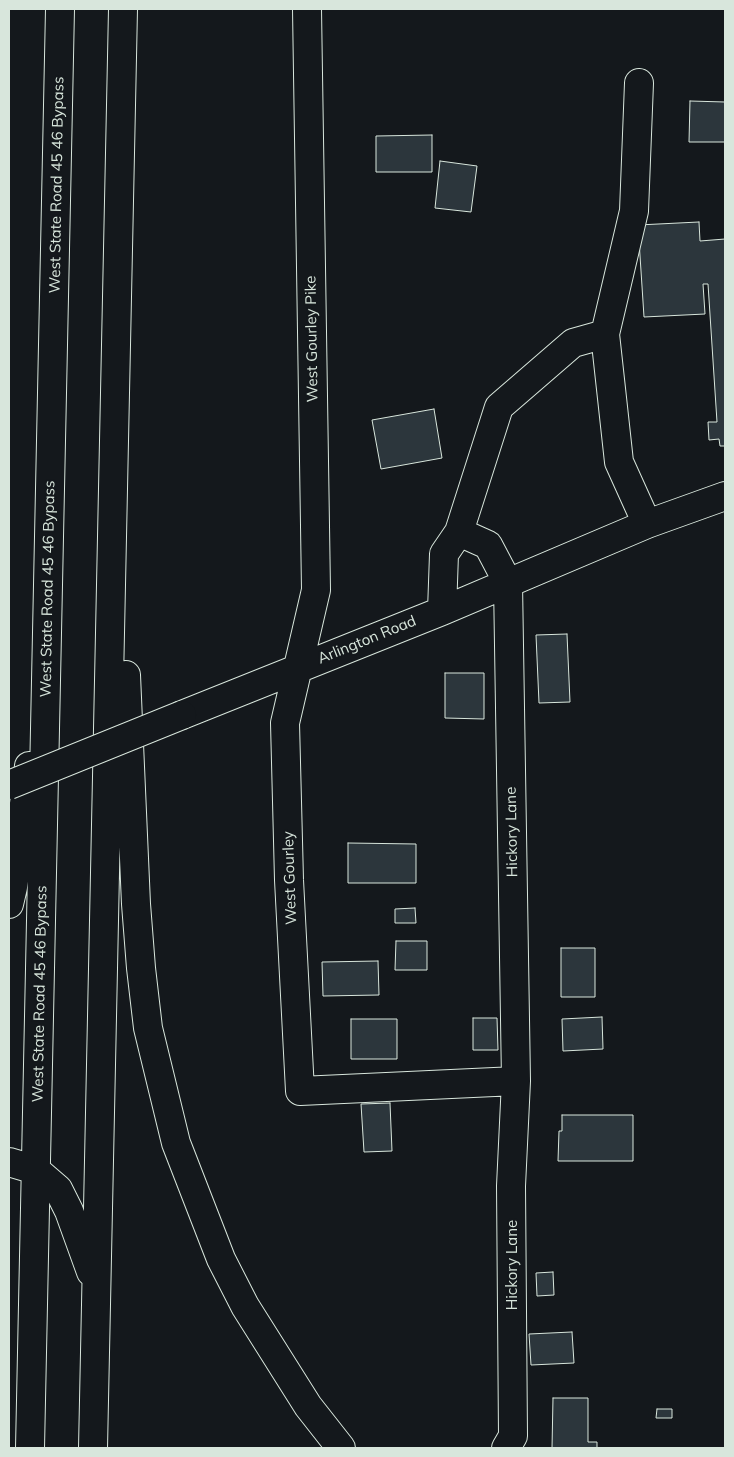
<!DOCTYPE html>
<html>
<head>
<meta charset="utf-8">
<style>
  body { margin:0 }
  #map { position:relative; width:734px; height:1457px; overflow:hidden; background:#14181c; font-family:Mulish,sans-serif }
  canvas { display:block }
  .frame { position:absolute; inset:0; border:10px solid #d8e6dc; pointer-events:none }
</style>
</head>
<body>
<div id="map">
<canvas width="734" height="1457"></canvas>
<div class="frame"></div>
</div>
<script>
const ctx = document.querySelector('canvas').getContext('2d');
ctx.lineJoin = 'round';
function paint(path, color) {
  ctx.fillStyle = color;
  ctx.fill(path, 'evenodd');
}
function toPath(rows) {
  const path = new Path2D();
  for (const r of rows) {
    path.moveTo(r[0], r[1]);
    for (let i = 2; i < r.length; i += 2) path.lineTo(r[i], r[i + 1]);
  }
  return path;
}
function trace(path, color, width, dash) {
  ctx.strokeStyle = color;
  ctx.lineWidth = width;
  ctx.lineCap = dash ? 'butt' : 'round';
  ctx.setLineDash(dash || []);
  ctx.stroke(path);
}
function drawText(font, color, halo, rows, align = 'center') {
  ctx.font = font + ' Mulish,sans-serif';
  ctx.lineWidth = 4;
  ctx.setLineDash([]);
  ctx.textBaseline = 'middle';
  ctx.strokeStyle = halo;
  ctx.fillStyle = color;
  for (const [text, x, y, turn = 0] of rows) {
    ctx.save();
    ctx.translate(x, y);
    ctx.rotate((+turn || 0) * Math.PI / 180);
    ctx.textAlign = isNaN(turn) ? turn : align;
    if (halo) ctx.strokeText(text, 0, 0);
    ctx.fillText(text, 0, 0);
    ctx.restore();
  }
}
const building = toPath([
  [690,101,725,102,725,142,689,142,690,101],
  [432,135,432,172,376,172,376,136,432,135],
  [440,161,477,166,471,212,435,208,440,161],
  [699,222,700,241,725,239,725,446,720,446,719,439,709,440,708,422,717,422,708,284,703,284,705,314,644,317,638,225,699,222],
  [434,409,442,458,381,469,372,420,434,409],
  [567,634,570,702,539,703,536,635,567,634],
  [445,673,484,673,484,719,445,718,445,673],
  [348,843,416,844,416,883,348,883,348,843],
  [415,908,416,923,395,923,395,909,415,908],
  [396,941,427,941,427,970,395,970,396,941],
  [561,948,595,948,595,997,561,997,561,948],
  [378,961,379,995,323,996,322,962,378,961],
  [602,1017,603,1049,563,1051,562,1019,602,1017],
  [473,1018,497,1018,498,1050,473,1050,473,1018],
  [351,1019,397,1019,397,1059,351,1059,351,1019],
  [390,1103,392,1151,364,1152,361,1104,390,1103],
  [562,1115,633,1115,633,1161,558,1161,559,1131,562,1131,562,1115],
  [553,1272,554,1295,537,1296,536,1273,553,1272],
  [572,1332,574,1363,531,1365,529,1334,572,1332],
  [553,1398,588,1398,588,1442,597,1442,597,1448,552,1448,553,1398],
  [657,1409,672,1409,672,1418,656,1418,657,1409]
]);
paint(building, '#2c363c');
trace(building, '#d8e6dc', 1);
const minor = toPath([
  [307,9,316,590,285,723,289,880,300,1091,516,1081,508,583,488,545,459,532,444,554,442,611],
  [605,334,634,211,639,83],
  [459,532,499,407,573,343,605,334,619,462,647,524],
  [182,715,442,611,647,524,725,496],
  [506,1448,513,1436,511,1186,516,1081]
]);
const highway = toPath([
  [126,675,136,904,141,968,148,1028,176,1143,221,1259,245,1306,308,1406,341,1448],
  [9,904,13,887,29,766],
  [9,1162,36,1170,58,1189,69,1211,91,1272],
  [30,1448,60,9],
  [93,1448,123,9]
]);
trace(minor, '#d8e6dc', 30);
trace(highway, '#d8e6dc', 30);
trace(minor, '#14181c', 28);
trace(highway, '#14181c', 28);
const minorBridge = toPath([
  [9,785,182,715]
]);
trace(minorBridge, '#d8e6dc', 30, []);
trace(minorBridge, '#14181c', 28);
drawText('15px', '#d8e6dc', '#14181c', [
  ["West State Road 45 46 Bypass",57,185,-89],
  ["West Gourley Pike",312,339,-91],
  ["West State Road 45 46 Bypass",48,589,-89],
  ["Arlington Road",367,640,-22],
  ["Hickory Lane",512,832,-91],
  ["West Gourley",290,878,-92],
  ["West State Road 45 46 Bypass",40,994,-89],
  ["Hickory Lane",512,1265,-90]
]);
</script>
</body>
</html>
